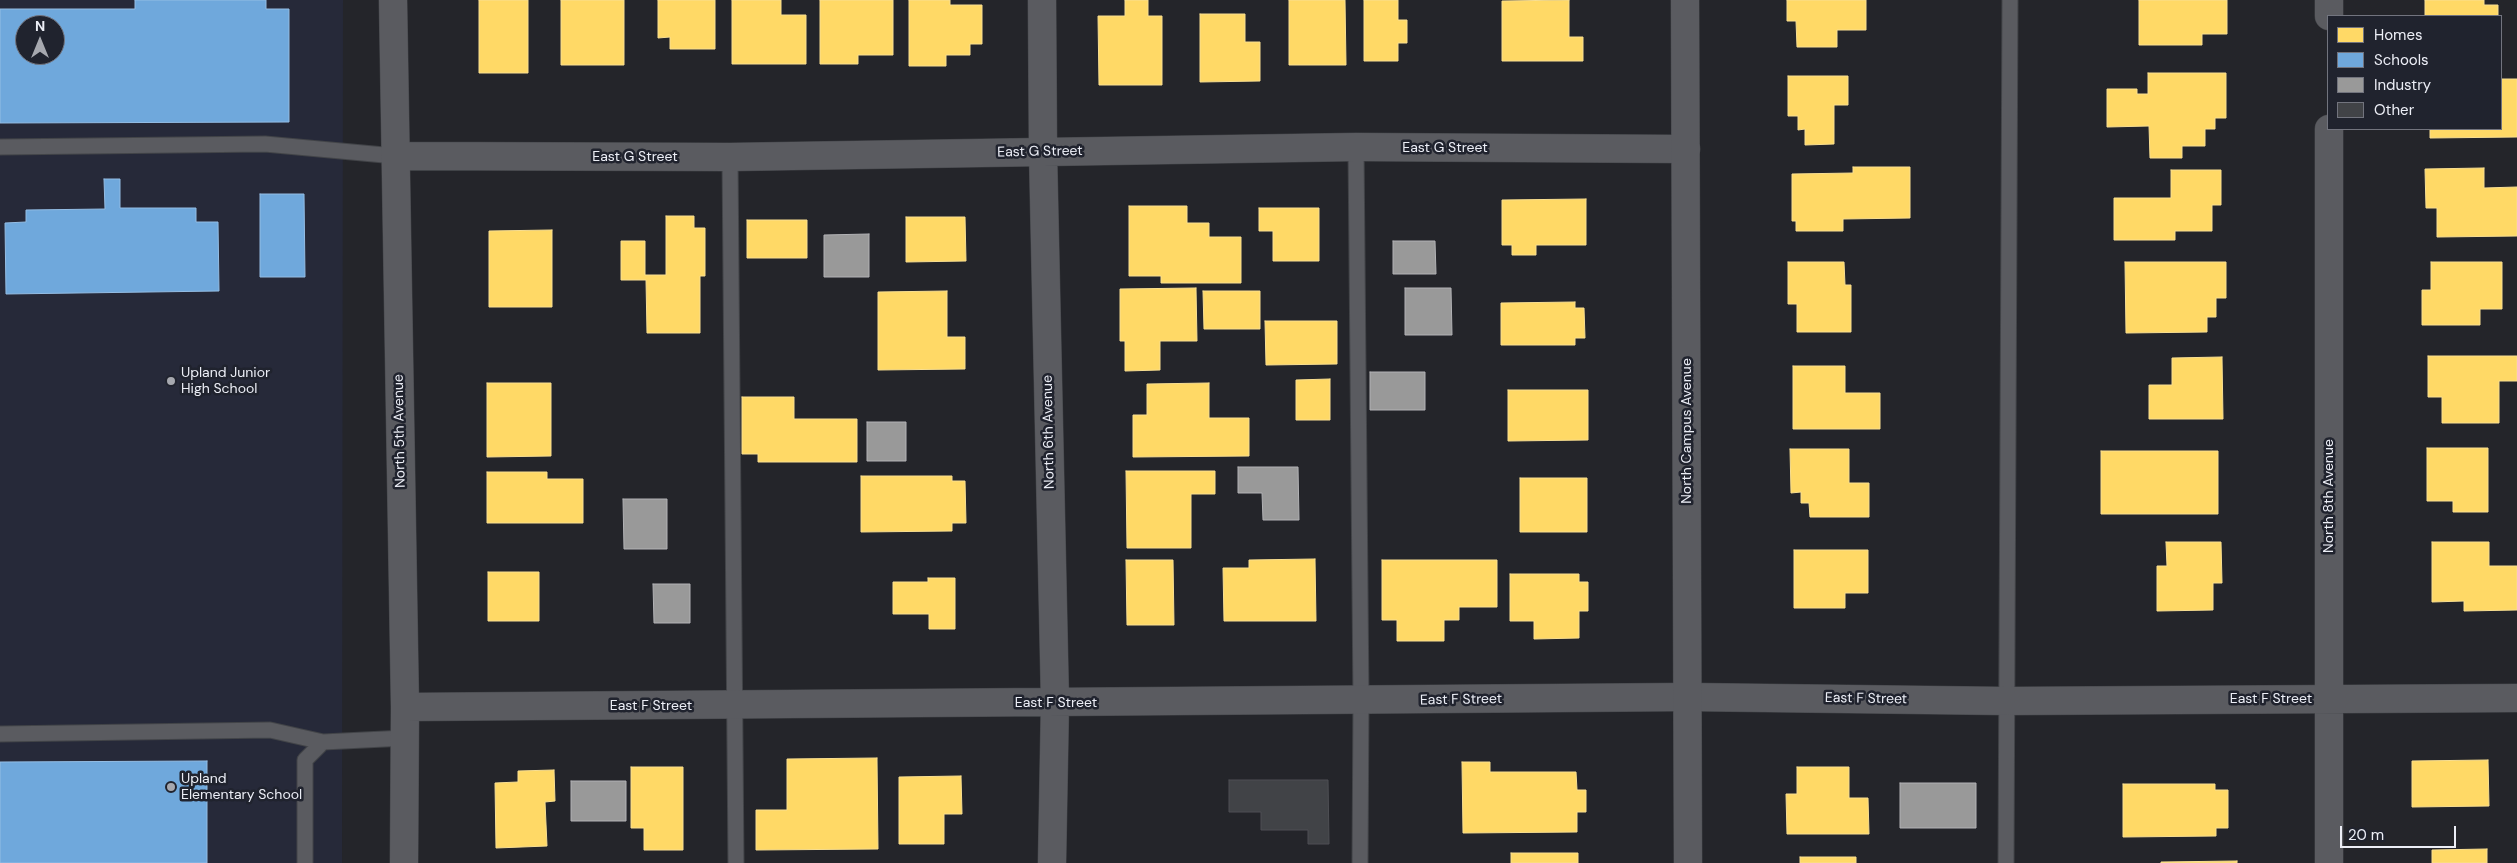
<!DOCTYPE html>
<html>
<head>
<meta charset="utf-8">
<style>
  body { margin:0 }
  #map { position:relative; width:2517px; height:863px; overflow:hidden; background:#24252a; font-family:"DM Sans",sans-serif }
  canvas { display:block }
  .legend { position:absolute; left:2327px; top:15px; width:175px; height:115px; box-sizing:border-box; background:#20232e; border:1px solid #72747e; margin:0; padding:6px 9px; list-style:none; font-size:15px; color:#eceef6 }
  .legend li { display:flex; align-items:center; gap:10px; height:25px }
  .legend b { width:25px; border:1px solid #72747e }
  .north { position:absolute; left:15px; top:15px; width:50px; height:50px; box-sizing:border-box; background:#20232e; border:1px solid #72747e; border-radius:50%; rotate:0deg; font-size:14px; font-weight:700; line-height:20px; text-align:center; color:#eceef6 }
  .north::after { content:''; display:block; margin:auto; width:18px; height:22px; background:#a6a8af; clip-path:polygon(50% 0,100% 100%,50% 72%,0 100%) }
  .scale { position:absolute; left:2340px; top:826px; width:116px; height:22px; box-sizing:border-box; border:2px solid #eceef6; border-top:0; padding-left:6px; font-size:15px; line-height:18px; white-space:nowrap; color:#eceef6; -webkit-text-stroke:4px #20232e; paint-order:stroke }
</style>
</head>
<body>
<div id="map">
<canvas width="2517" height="863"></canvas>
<ul class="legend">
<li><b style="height:14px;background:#ffd966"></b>Homes</li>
<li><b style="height:14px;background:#6fa8dc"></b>Schools</li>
<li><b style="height:14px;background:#999"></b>Industry</li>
<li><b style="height:14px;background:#414347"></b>Other</li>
</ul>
<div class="north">N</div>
<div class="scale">20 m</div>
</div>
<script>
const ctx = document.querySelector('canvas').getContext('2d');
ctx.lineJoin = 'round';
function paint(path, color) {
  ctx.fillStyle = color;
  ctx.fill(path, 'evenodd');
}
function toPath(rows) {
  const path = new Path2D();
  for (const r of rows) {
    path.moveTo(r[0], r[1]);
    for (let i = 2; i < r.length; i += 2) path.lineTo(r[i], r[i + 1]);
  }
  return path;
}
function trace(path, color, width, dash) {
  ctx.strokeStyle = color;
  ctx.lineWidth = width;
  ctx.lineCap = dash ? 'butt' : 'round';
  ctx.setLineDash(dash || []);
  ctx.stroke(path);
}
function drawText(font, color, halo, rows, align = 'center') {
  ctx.font = font + ' "DM Sans",sans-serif';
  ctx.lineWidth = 5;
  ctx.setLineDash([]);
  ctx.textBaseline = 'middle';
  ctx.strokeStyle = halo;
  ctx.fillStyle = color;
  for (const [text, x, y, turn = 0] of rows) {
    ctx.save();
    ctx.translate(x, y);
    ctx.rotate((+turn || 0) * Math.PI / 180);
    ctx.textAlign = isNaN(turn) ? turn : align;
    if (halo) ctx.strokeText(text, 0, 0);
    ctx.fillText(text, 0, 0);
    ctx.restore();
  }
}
paint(toPath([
  [0,0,343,0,342,863,0,863],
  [25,25,55,25,55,55,25,55]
]), '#262939');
const homes = toPath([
  [479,0,528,0,528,73,479,73,479,0],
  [561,0,624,0,624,65,561,65,561,0],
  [658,0,715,0,715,49,670,49,670,37,658,38,658,0],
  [732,0,781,0,781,15,806,15,806,64,732,64,732,0],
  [820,0,893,0,893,55,858,55,858,64,820,64,820,0],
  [909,0,950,0,950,5,982,5,982,44,970,44,970,55,946,55,946,66,909,66,909,0],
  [1125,0,1148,0,1148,16,1162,16,1162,85,1099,85,1098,16,1125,16,1125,0],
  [1289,0,1345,0,1346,65,1289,65,1289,0],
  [1364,0,1398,0,1398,20,1407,20,1407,43,1398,43,1398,61,1364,61,1364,0],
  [1569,0,1569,37,1583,37,1583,61,1502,61,1502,1,1569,0],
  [1787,0,1866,0,1866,30,1837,30,1837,47,1797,47,1796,21,1787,21,1787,0],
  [2139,0,2227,0,2227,34,2202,34,2202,45,2139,45,2139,0],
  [2425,0,2484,0,2484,5,2498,5,2498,16,2425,16,2425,0],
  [1200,14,1245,14,1245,42,1260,42,1260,81,1200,82,1200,14],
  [2148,73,2226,73,2226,118,2215,118,2215,129,2205,129,2205,146,2182,146,2182,158,2150,158,2149,126,2107,127,2107,89,2137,89,2137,94,2148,94,2148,73],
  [1788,76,1848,76,1848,105,1834,105,1834,144,1805,145,1805,129,1798,130,1798,116,1788,116,1788,76],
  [2501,79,2517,79,2517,137,2430,138,2430,129,2501,129,2501,79],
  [1853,167,1910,167,1910,218,1843,219,1843,231,1796,231,1796,221,1792,221,1792,174,1853,173,1853,167],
  [2484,168,2484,188,2517,187,2517,236,2437,237,2437,208,2426,208,2425,169,2484,168],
  [2171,170,2221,170,2221,205,2212,205,2212,231,2175,231,2175,240,2114,240,2114,198,2171,198,2171,170],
  [1586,199,1586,245,1536,245,1536,255,1512,255,1512,245,1502,245,1502,200,1586,199],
  [1129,206,1187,206,1187,223,1209,223,1209,237,1241,237,1241,283,1161,283,1161,276,1129,276,1129,206],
  [1259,208,1319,208,1319,261,1273,261,1273,231,1259,231,1259,208],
  [666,216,694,216,694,228,705,228,705,276,700,276,700,333,647,333,646,280,621,280,621,241,645,241,645,275,666,275,666,216],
  [906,217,965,217,966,261,906,262,906,217],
  [747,220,807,220,807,258,747,258,747,220],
  [552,230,552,307,489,307,489,231,552,230],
  [1788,262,1844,262,1845,285,1851,285,1851,332,1797,332,1797,304,1788,304,1788,262],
  [2125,262,2226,262,2226,298,2216,298,2216,317,2207,317,2207,332,2126,333,2125,262],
  [2431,262,2502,262,2502,309,2480,309,2480,325,2422,325,2422,290,2431,290,2431,262],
  [1196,288,1197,341,1160,341,1160,370,1125,371,1125,341,1120,341,1120,289,1196,288],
  [947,291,947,337,965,337,965,369,878,370,878,292,947,291],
  [1203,291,1260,291,1260,329,1204,329,1203,291],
  [1575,302,1575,308,1584,308,1585,338,1575,338,1575,345,1501,345,1501,303,1575,302],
  [1265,321,1337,321,1337,364,1266,365,1265,321],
  [2428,356,2517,356,2517,381,2499,381,2499,423,2442,423,2442,397,2428,397,2428,356],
  [2222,357,2223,419,2149,419,2149,385,2172,385,2172,358,2222,357],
  [1793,366,1845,366,1845,393,1880,393,1880,429,1793,429,1793,366],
  [1330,379,1330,420,1296,420,1296,380,1330,379],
  [487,383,551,383,551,456,487,457,487,383],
  [1209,383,1209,418,1249,418,1249,456,1133,457,1133,415,1147,415,1147,384,1209,383],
  [1508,390,1588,390,1588,440,1508,441,1508,390],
  [742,397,794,397,794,419,857,419,857,462,758,462,758,454,742,454,742,397],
  [2427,448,2488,448,2488,512,2453,512,2453,501,2427,501,2427,448],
  [1790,449,1849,449,1849,483,1869,483,1869,517,1810,517,1809,503,1801,503,1801,492,1791,493,1790,449],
  [2101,451,2218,451,2218,514,2101,514,2101,451],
  [1126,471,1215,471,1215,494,1191,494,1191,548,1127,548,1126,471],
  [487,472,547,472,547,479,583,479,583,523,487,523,487,472],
  [861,476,952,476,952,481,965,481,966,523,952,523,952,531,861,532,861,476],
  [1520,478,1587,478,1587,532,1520,532,1520,478],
  [2166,542,2221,542,2222,583,2213,583,2213,610,2157,611,2157,566,2167,566,2166,542],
  [2432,542,2489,542,2489,566,2517,566,2517,610,2464,611,2464,601,2432,602,2432,542],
  [1794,550,1868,550,1868,593,1845,593,1845,608,1794,608,1794,550],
  [1315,559,1316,621,1224,621,1223,568,1249,568,1249,560,1315,559],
  [1126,560,1173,560,1174,625,1127,625,1126,560],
  [1382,560,1497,560,1497,607,1459,607,1459,620,1444,620,1444,641,1397,641,1397,620,1382,620,1382,560],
  [488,572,539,572,539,621,488,621,488,572],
  [1510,574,1579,574,1579,582,1588,582,1588,611,1579,611,1579,638,1534,639,1534,621,1510,621,1510,574],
  [928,578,955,578,955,629,929,629,929,614,893,614,893,582,928,582,928,578],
  [877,758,878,849,756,850,756,810,787,810,787,759,877,758],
  [2488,760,2489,806,2412,807,2412,761,2488,760],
  [1462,762,1490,762,1490,772,1576,772,1577,790,1586,790,1586,812,1577,812,1577,832,1463,833,1462,762],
  [631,767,683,767,683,850,644,850,644,828,631,828,631,767],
  [1797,767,1849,767,1849,798,1868,798,1869,834,1787,834,1786,794,1797,794,1797,767],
  [554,770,555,801,545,802,547,846,496,848,495,783,518,782,518,771,554,770],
  [961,776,962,814,944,814,944,844,899,844,899,777,961,776],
  [2123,784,2215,784,2215,790,2228,790,2228,828,2216,828,2216,836,2123,837,2123,784],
  [2487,849,2487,863,2432,863,2432,850,2487,849],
  [1511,853,1578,853,1578,863,1511,863,1511,853],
  [1800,857,1856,857,1856,863,1800,863,1800,857],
  [2237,861,2237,863,2161,863,2161,862,2237,861]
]);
paint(homes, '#ffd966');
trace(homes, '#f9df91', 1);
const schools = toPath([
  [135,0,266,0,266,9,289,9,289,122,0,123,0,9,135,9,135,0],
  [25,25,55,25,55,55,25,55,25,25],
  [104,179,120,179,120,208,196,208,196,222,218,222,219,291,6,294,5,223,26,222,26,210,105,209,104,179],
  [260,194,304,194,305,277,260,277,260,194],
  [207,761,207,863,0,863,0,762,207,761]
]);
paint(schools, '#6fa8dc');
trace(schools, '#94bde4', 1);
const industry = toPath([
  [869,234,869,277,824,277,824,235,869,234],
  [1393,241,1435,241,1436,274,1393,274,1393,241],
  [1405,288,1451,288,1452,335,1405,335,1405,288],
  [1370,372,1425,372,1425,410,1370,410,1370,372],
  [867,422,906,422,906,461,867,461,867,422],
  [1238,467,1298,467,1299,520,1263,520,1262,493,1238,493,1238,467],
  [623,499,667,499,667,549,624,549,623,499],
  [653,584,690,584,690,623,654,623,653,584],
  [571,781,626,781,626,821,571,821,571,781],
  [1900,783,1976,783,1976,828,1900,828,1900,783]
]);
paint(industry, '#999');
trace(industry, '#b2b2b5', 1);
const building = toPath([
  [1229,780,1328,780,1329,844,1308,844,1308,830,1261,830,1261,812,1229,812,1229,780]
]);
paint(building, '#414347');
trace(building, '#4e4f54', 1);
const service = toPath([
  [0,147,265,144,395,156],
  [1356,147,1361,701,1360,863],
  [730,157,736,863],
  [0,734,270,730,323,742],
  [305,863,305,760,323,742,405,738],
  [2006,863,2010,0]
]);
const minor = toPath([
  [393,0,405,707,404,863],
  [1042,0,1043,152,1055,702,1052,863],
  [2329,0,2329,16],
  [2329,129,2329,863],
  [395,156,730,157,1356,147,1686,149],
  [405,707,1688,697,2006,701,2517,698]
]);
const tertiary = toPath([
  [1685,0,1688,863]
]);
trace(service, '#424448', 17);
trace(minor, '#424448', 29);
trace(tertiary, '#424448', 29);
trace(service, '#5a5b60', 15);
trace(minor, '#5a5b60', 28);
trace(tertiary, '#5a5b60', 28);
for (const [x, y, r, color] of [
  [171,381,5,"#a6a8af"],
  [171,787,5,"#a6a8af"]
]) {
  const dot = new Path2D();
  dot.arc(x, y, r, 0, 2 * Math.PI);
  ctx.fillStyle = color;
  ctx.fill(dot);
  trace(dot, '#20232e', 2);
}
drawText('14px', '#eceef6', '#20232e', [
  ["East G Street",1445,148],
  ["East G Street",1040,152,-1],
  ["East G Street",635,157],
  ["North 5th Avenue",400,431,-91],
  ["North Campus Avenue",1687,431,-90],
  ["North 6th Avenue",1049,432,-91],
  ["North 8th Avenue",2329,496,-90],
  ["East F Street",1866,699,1],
  ["East F Street",2271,699],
  ["East F Street",1461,700,-1],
  ["East F Street",1056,703],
  ["East F Street",651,706]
]);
drawText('14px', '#eceef6', '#20232e', [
  ["Upland Junior",181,373],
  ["High School",181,389],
  ["Upland",181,779],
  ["Elementary School",181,795]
], 'left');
</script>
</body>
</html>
